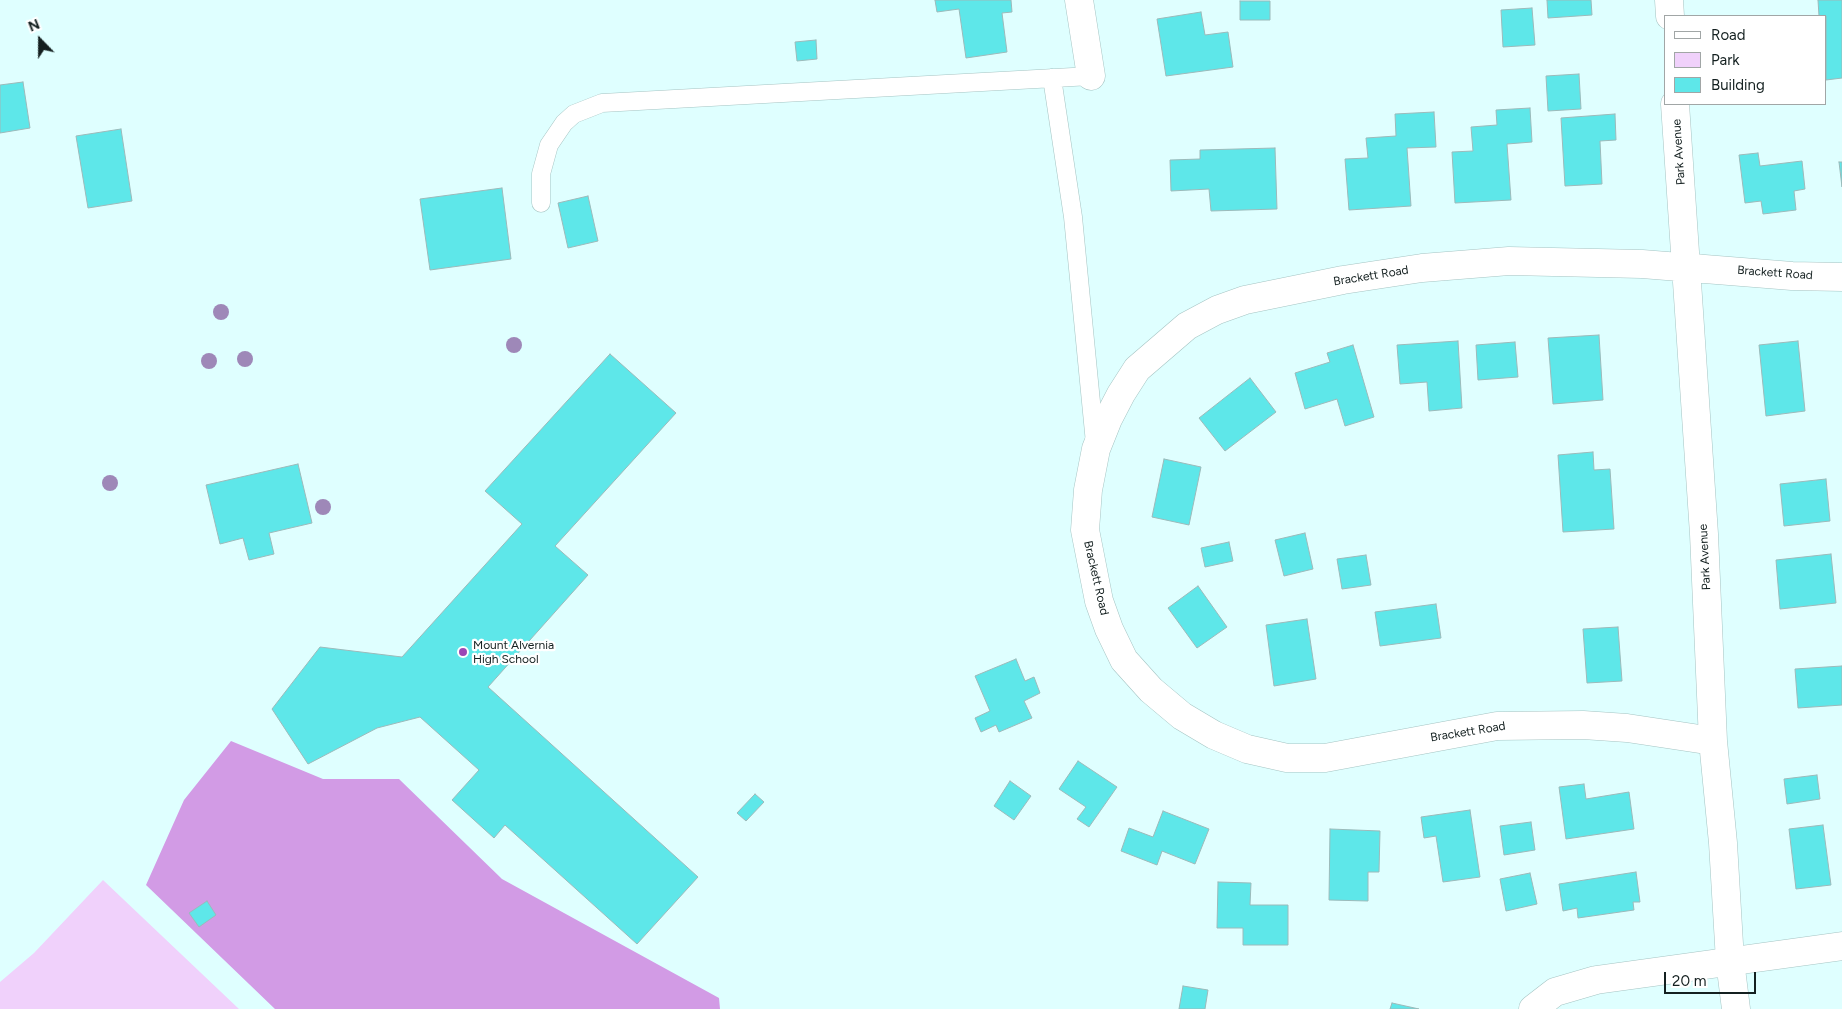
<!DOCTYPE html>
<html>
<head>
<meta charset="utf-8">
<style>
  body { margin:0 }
  #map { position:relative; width:1842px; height:1009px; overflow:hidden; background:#dfffff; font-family:Figtree,sans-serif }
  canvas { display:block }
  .legend { position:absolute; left:1664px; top:15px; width:162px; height:90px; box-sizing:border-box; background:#fff; border:1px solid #a1a6a6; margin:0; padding:6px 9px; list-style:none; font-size:15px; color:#142020 }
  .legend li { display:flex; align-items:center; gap:10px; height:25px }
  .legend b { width:25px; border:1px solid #a1a6a6 }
  .north { position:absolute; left:15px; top:15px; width:50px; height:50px; -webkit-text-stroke:4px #fff; paint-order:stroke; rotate:338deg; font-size:14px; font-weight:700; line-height:20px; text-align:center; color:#142020 }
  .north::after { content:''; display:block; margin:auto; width:18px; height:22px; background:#142020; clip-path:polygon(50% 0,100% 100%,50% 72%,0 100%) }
  .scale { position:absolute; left:1664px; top:972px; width:92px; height:22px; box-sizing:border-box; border:2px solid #142020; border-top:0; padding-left:6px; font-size:15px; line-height:18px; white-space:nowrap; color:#142020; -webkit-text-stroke:4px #fff; paint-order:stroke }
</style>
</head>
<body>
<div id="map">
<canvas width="1842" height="1009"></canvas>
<ul class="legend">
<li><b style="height:6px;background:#fff"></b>Road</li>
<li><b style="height:14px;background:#f0d1fb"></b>Park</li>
<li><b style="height:14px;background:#5ee7e9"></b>Building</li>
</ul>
<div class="north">N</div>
<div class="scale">20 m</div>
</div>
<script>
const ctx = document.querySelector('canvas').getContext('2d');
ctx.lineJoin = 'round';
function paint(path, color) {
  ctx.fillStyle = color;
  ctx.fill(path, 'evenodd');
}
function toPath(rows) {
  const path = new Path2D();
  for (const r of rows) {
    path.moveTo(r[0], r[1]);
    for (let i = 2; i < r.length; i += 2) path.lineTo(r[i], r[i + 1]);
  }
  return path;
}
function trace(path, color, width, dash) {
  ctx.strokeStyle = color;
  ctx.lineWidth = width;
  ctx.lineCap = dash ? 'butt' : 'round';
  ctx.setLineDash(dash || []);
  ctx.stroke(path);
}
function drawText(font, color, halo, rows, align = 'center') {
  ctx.font = font + ' Figtree,sans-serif';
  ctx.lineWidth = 4.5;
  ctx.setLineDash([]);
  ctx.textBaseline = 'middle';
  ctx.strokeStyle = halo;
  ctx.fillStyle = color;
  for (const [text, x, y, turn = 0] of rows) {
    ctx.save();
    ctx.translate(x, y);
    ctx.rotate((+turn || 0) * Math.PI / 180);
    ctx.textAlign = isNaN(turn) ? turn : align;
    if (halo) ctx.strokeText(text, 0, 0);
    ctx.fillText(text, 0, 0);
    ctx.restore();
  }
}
paint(toPath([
  [103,880,239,1009,0,1009,0,982,34,953]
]), '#f0d1fb');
paint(toPath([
  [231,741,323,779,399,779,502,879,719,998,720,1009,275,1009,146,885,184,800]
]), '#d29be5');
const building = toPath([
  [935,0,1011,0,1012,12,1002,13,1007,52,966,58,959,9,937,12,935,0],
  [1547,0,1591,0,1592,15,1548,18,1547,0],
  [1818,0,1842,0,1842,78,1826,80,1826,16,1819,16,1818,0],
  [1240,1,1270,1,1270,20,1240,20,1240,1],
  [1532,8,1535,45,1503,47,1501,10,1532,8],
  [1201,12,1205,35,1228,32,1233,67,1166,76,1157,19,1201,12],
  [816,40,817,59,797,61,795,42,816,40],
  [1579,74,1581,109,1548,111,1546,76,1579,74],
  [23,82,30,128,0,133,0,85,23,82],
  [1530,108,1532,142,1507,144,1511,200,1455,203,1452,152,1473,151,1471,127,1497,125,1496,110,1530,108],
  [1434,112,1436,147,1407,148,1411,206,1349,210,1345,159,1368,158,1366,138,1396,136,1395,114,1434,112],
  [1615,114,1616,140,1600,141,1602,184,1565,186,1561,118,1615,114],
  [121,129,132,201,88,208,76,136,121,129],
  [1275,148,1277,209,1211,211,1209,189,1171,191,1170,160,1200,159,1200,150,1275,148],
  [1758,153,1760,166,1802,161,1805,189,1794,191,1796,210,1763,214,1761,201,1745,203,1739,155,1758,153],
  [1839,162,1842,162,1842,187,1839,162],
  [502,188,511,259,430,270,420,199,502,188],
  [588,196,598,241,568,248,558,203,588,196],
  [1599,335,1603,400,1553,404,1548,338,1599,335],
  [1458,341,1462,408,1429,411,1427,382,1400,384,1397,345,1458,341],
  [1798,341,1805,411,1766,416,1759,345,1798,341],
  [1515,342,1518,377,1478,380,1476,345,1515,342],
  [1353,345,1374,417,1345,426,1337,399,1305,409,1295,373,1330,362,1327,353,1353,345],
  [610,354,676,413,555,546,588,575,488,687,698,877,637,944,505,825,494,838,452,800,479,770,420,717,377,728,308,764,272,709,320,647,402,657,522,524,485,491,610,354],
  [1250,378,1276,412,1225,451,1199,418,1250,378],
  [1593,452,1594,470,1610,469,1614,529,1563,532,1558,455,1593,452],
  [1164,459,1201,467,1189,525,1152,517,1164,459],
  [298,464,312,523,269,533,274,554,249,560,243,538,220,544,206,485,298,464],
  [1826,479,1830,521,1784,526,1780,484,1826,479],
  [1305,533,1313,569,1284,576,1275,540,1305,533],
  [1229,542,1233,561,1205,567,1201,548,1229,542],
  [1831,554,1836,603,1780,609,1776,560,1831,554],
  [1366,555,1371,585,1342,589,1337,559,1366,555],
  [1198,586,1227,627,1197,648,1168,608,1198,586],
  [1436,604,1441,638,1380,646,1375,612,1436,604],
  [1307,619,1316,679,1274,686,1266,625,1307,619],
  [1618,627,1622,681,1587,683,1583,629,1618,627],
  [1016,659,1025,681,1034,677,1040,693,1024,701,1032,718,999,732,996,725,981,732,975,718,990,711,975,676,1016,659],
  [1842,666,1842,705,1798,708,1795,669,1842,666],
  [1078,761,1117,787,1089,827,1077,819,1086,807,1059,789,1078,761],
  [1817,775,1820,799,1787,804,1784,779,1817,775],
  [1010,781,1031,796,1014,820,994,806,1010,781],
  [1584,784,1586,799,1629,792,1634,829,1566,839,1559,787,1584,784],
  [755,794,764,802,746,821,737,813,755,794],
  [1470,810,1480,877,1443,882,1436,836,1424,838,1421,817,1470,810],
  [1163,811,1209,829,1195,864,1162,851,1157,865,1121,851,1129,828,1153,837,1163,811],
  [1531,822,1535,850,1504,855,1500,826,1531,822],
  [1823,825,1831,885,1796,889,1789,829,1823,825],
  [1330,829,1380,831,1379,872,1368,872,1368,901,1329,900,1330,829],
  [1636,872,1640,902,1633,902,1634,910,1578,918,1577,908,1563,911,1559,884,1636,872],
  [1530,873,1537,904,1506,911,1500,879,1530,873],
  [1218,882,1251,883,1250,905,1288,905,1288,945,1243,945,1243,928,1217,928,1218,882],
  [207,901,216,915,199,927,189,913,207,901],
  [1183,986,1208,990,1205,1009,1179,1009,1183,986],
  [1392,1003,1419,1009,1390,1009,1392,1003]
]);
paint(building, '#5ee7e9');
trace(building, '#9cbaba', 1);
const service = toPath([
  [1052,78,1073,217,1095,443],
  [541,203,541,174,549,145,564,123,574,114,602,103,1091,76]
]);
const minor = toPath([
  [1079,0,1091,76],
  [1669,0,1670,16],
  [1675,104,1704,534,1713,741,1723,843,1730,961,1736,1009],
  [1713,741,1627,728,1583,725,1497,726,1325,758,1287,758,1247,749,1214,735,1182,716,1151,690,1124,660,1109,629,1099,601,1085,530,1088,490,1096,449,1108,419,1121,394,1137,369,1187,326,1217,310,1245,300,1343,280,1422,268,1509,261,1642,264,1792,276,1842,277],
  [1533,1009,1555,992,1596,980,1842,946]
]);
trace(service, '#a5c4c3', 19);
trace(minor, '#a5c4c3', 29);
trace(service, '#fff', 18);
trace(minor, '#fff', 28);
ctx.fillStyle = '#9e88b8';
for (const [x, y] of [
  [221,312],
  [514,345],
  [245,359],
  [209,361],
  [110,483],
  [323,507]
]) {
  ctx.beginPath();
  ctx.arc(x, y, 8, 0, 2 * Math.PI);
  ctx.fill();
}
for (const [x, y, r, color] of [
  [463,652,5,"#9b47b5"]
]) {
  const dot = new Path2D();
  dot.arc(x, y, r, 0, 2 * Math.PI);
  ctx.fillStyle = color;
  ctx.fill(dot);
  trace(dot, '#fff', 2);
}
drawText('12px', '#142020', '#fff', [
  ["Park Avenue",1679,152,-94],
  ["Brackett Road",1775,273,4],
  ["Brackett Road",1371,276,-9],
  ["Park Avenue",1705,557,-93],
  ["Brackett Road",1096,578,77],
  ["Brackett Road",1468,732,-9]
]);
drawText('12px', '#142020', '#fff', [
  ["Mount Alvernia",473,645],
  ["High School",473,659]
], 'left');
</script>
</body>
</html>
